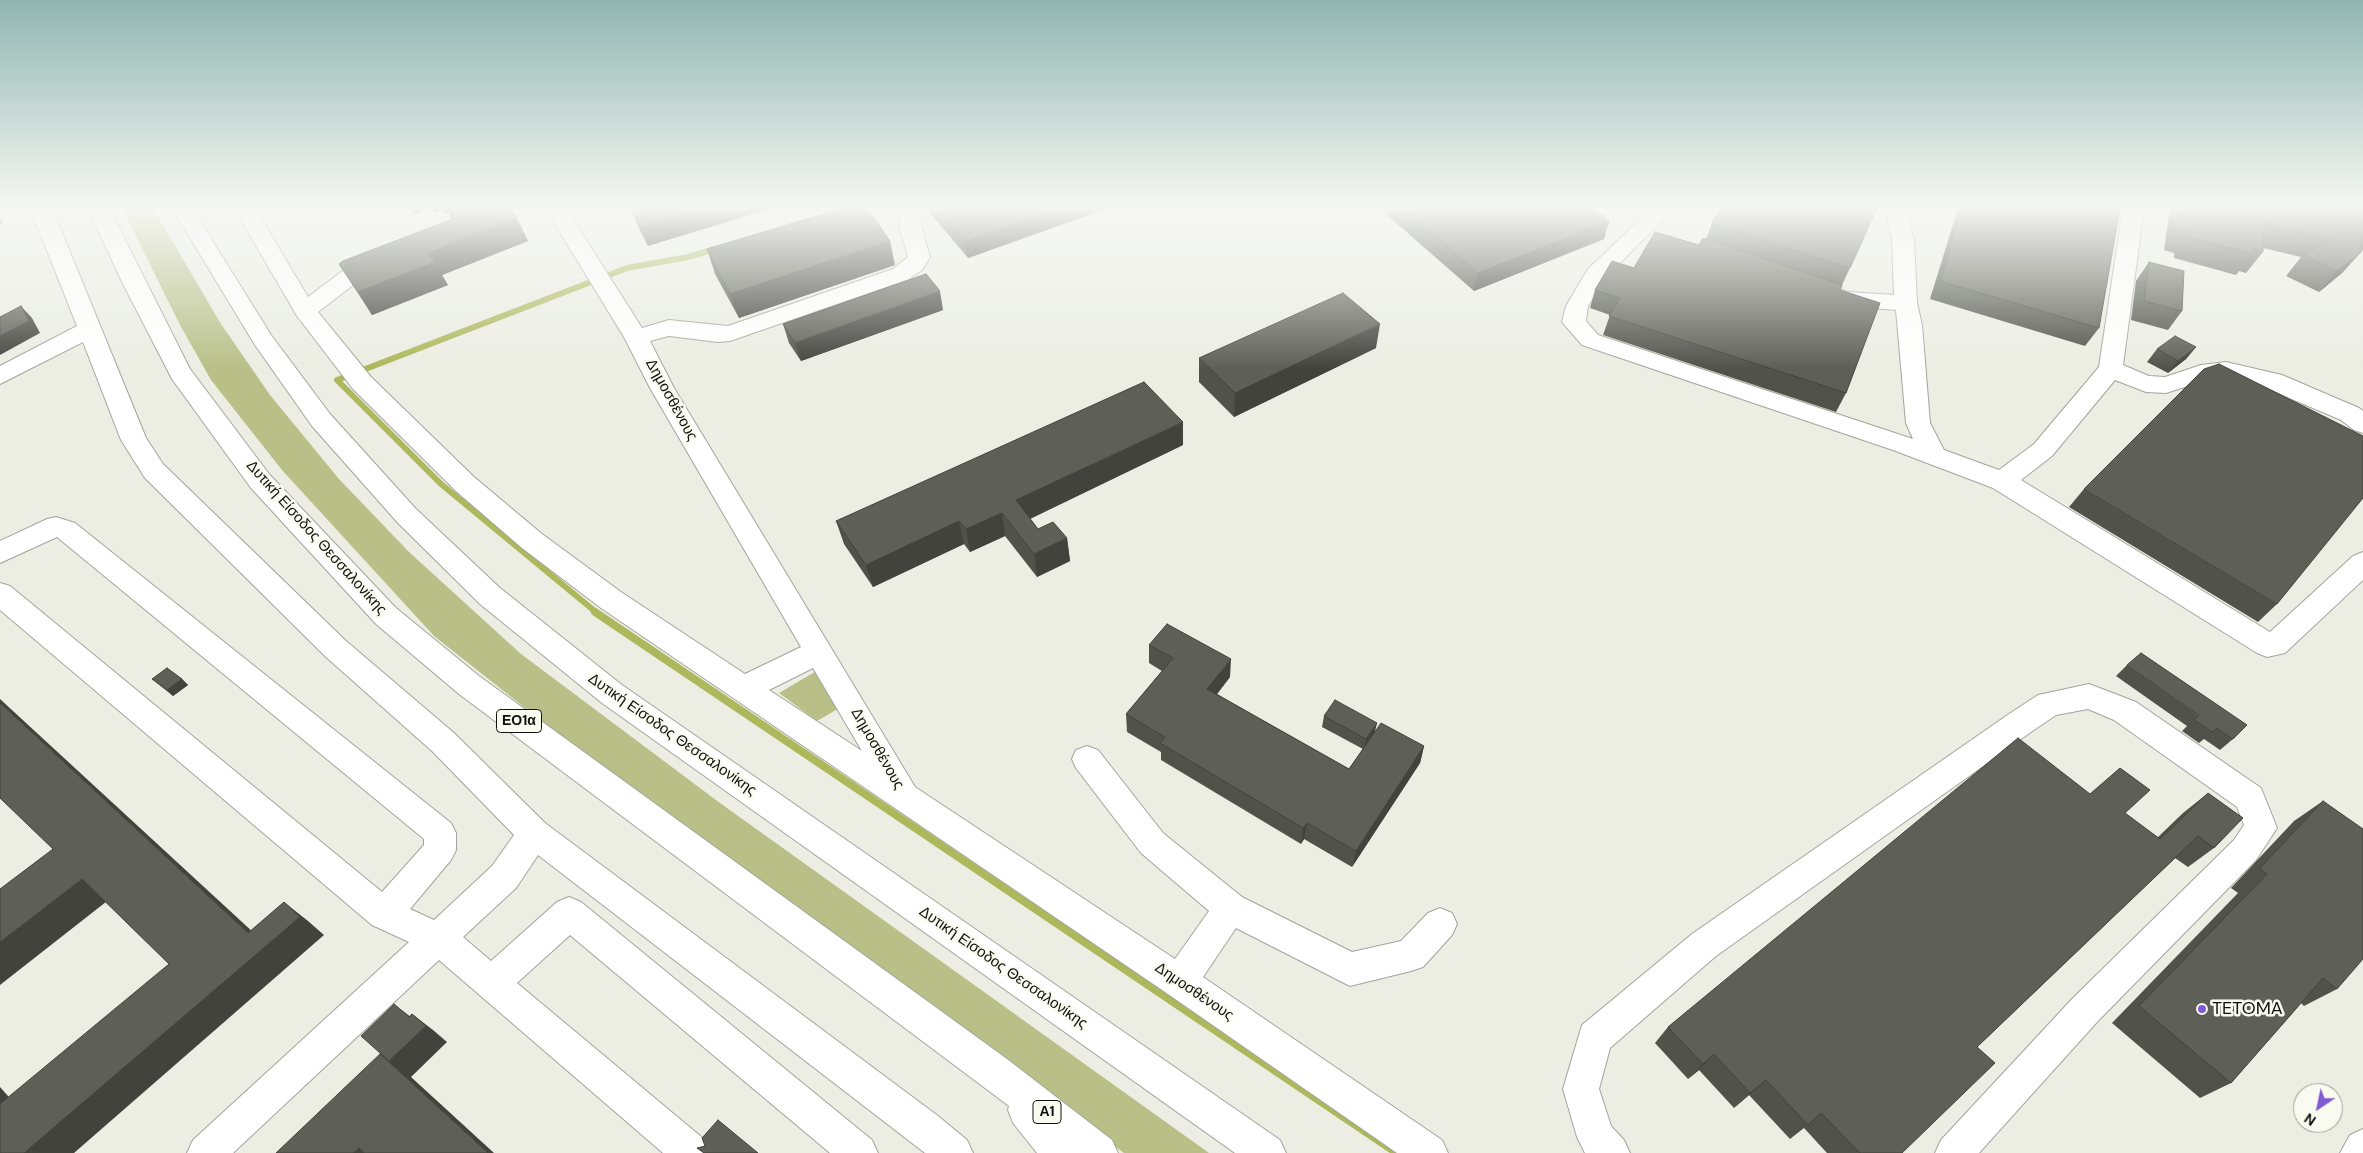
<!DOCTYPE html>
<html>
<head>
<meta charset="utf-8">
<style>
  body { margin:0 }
  #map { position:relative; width:2363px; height:1153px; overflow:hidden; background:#eceee4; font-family:"DM Sans",sans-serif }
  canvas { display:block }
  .north { position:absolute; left:2293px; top:1083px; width:50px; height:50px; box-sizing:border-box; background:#f9fbf1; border:1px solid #9c9e96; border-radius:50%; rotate:214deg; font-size:14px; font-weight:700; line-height:20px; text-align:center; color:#11120e }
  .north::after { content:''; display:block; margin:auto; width:18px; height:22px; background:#8159d3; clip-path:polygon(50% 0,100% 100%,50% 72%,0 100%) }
</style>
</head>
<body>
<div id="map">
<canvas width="2363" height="1153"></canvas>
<div class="north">N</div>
</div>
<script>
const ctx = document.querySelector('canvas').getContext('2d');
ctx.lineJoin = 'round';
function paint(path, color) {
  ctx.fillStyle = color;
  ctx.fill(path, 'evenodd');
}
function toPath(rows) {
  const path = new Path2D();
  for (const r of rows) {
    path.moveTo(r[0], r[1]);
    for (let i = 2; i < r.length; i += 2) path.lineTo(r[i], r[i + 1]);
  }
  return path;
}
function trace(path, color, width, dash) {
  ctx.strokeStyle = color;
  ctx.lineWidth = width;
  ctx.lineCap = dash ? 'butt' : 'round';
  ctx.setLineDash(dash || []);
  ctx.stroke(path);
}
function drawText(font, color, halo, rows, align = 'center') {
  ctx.font = font + ' "DM Sans",sans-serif';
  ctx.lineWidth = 5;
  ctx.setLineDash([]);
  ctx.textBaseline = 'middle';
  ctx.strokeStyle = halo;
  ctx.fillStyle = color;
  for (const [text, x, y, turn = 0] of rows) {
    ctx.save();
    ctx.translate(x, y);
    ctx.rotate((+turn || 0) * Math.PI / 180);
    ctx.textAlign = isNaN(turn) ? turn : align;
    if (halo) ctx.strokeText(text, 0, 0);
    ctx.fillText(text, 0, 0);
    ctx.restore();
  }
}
paint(toPath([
  [122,208,153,208,221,324,270,395,339,479,409,552,521,654,720,803,1209,1153,1124,1153,572,745,434,636,282,470,211,380,180,325],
  [818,670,841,707,817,721,779,693]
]), '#b8c088');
trace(toPath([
  [597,613,441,484,337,380,627,268,688,257,715,249]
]), '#acb85b', 6);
trace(toPath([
  [595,612,1397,1153]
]), '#acb85b', 8);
const minor = toPath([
  [30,208,52,208,146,438,163,464,346,641,454,733,545,823,938,1116,967,1140,973,1153,925,1153,538,855,516,888,463,937,491,961,557,902,569,897,581,902,872,1140,878,1153,830,1153,570,935,517,983,705,1140,711,1153,663,1153,439,960,233,1153,187,1153,193,1140,409,942,372,925,0,610,0,583,10,586,382,892,424,845,424,839,57,537,0,563,0,541,47,519,56,517,75,523,451,823,456,833,456,850,451,860,410,909,434,920,492,866,514,835,432,751,326,657,145,478,121,440,83,342,0,384,0,366,77,326,30,208],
  [234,208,255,208,308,297,345,269,371,253,379,251,387,253,390,258,387,263,361,279,318,312,371,377,474,477,542,534,621,592,745,674,801,647,650,388,624,337,545,208,566,208,642,328,669,320,728,326,893,269,908,257,899,225,901,214,908,208,934,208,931,212,922,217,921,225,930,257,922,270,909,279,730,341,718,342,669,336,650,341,674,388,915,787,1175,959,1209,911,1141,853,1076,768,1072,759,1076,750,1087,746,1098,750,1163,833,1242,897,1352,952,1401,941,1428,913,1440,908,1452,913,1457,924,1452,935,1423,967,1411,971,1350,986,1236,928,1203,977,1442,1140,1448,1153,1397,1153,1168,994,601,608,522,548,456,491,353,389,297,316,234,208],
  [813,668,862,751,769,690,813,668],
  [1652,208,1675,208,1605,278,1588,306,1586,321,1598,335,1913,439,1906,423,1896,310,1849,306,1830,301,1827,296,1830,291,1838,289,1849,292,1894,295,1892,240,1885,208,1906,208,1914,240,1917,303,1922,325,1930,423,1944,450,1999,470,2034,444,2099,367,2123,208,2144,208,2123,365,2149,376,2165,377,2201,365,2226,362,2282,375,2359,408,2363,411,2363,433,2354,430,2341,420,2266,388,2226,378,2203,381,2166,393,2146,392,2115,380,2052,456,2021,480,2270,632,2353,556,2363,552,2363,580,2285,653,2267,657,2257,653,1993,488,1893,450,1582,345,1562,322,1566,306,1588,269,1652,208],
  [2089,684,2136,702,2261,788,2277,828,2256,860,2097,1022,1979,1153,1935,1153,1941,1140,2073,998,2234,840,2244,825,2237,807,2114,720,2088,709,2056,715,2031,732,1716,956,1610,1048,1599,1089,1611,1126,1624,1140,1630,1153,1585,1153,1577,1137,1563,1089,1582,1025,1692,934,2009,714,2038,695,2089,684],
  [2363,1129,2363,1153,2340,1153,2350,1135,2363,1129]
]);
const highway = toPath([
  [88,208,109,208,190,369,269,474,396,608,479,676,1007,1059,1112,1140,1118,1153,1037,1153,1013,1123,1008,1110,1009,1106,459,694,376,624,251,488,172,379,122,282,88,208],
  [172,208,192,208,271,335,330,414,416,509,500,588,622,685,1280,1140,1286,1153,1235,1153,602,703,480,604,398,523,312,426,255,345,172,208]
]);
trace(minor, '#a3a49b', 2);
trace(highway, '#a3a49b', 2);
paint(minor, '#fff');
paint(highway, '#fff');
paint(toPath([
  [410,208,509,208,528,241,442,275,448,285,372,315,339,264,452,220,449,213,445,214,442,210,435,213,432,208,414,215],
  [644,208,648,246,639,229,632,211],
  [930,208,1108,208,968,258,931,214],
  [1379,208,1592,208,1609,221,1604,239,1474,291],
  [1958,208,2120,208,2099,328,2085,346,1930,299],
  [2170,208,2363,208,2363,250,2342,273,2319,292,2286,276,2301,257,2263,248,2263,252,2246,273,2239,271,2236,275,2174,258,2174,253,2164,250],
  [1712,223,1850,268,1842,285,1840,290,1846,393,1836,412,1603,335,1610,315,1590,308,1595,290,1634,268,1699,245,1706,239],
  [707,249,895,265,739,318,715,274],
  [2149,262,2182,311,2168,330,2131,320,2136,281],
  [943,310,801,361,789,343,783,324],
  [2196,347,2186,359,2168,373,2147,362,2157,349],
  [1376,348,1234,417,1199,382,1199,358],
  [1183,445,1030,519,1038,529,1067,538,1070,561,1037,577,1005,536,970,552,964,544,873,587,844,544,836,521],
  [2084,489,2277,604,2258,622,2069,507],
  [1149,645,1230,677,1217,694,1349,769,1363,749,1322,727,1324,716,1377,723,1375,731,1424,746,1420,763,1352,867,1304,839,1301,844,1161,760,1161,752,1127,732,1126,714,1162,671,1149,663],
  [2127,665,2233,739,2220,750,2204,739,2199,743,2182,731,2187,726,2116,676],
  [152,679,182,679,188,685,173,696],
  [2208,793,2214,848,2188,867,2175,858,1977,1047,1902,1153,1827,1153,1804,1128,1790,1139,1749,1095,1734,1108,1699,1070,1688,1079,1655,1043,1668,1027,2090,794,2125,813,2157,838,2183,813],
  [2323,801,2337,989,2304,1006,2301,1003,2231,1083,2200,1098,2112,1023,2238,893,2231,888,2294,821]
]), '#51534b');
paint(toPath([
  [410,208,432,208,414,215],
  [433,208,441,208,442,210,435,213],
  [442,208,446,208,449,213,445,214],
  [707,208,773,208,648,246,641,227],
  [1061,208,1108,208,968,258,965,242],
  [517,218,528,241,442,275,448,285,372,315,358,292,428,253],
  [0,219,3,223,0,224],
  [1609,221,1604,239,1474,291,1478,273],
  [890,241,895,265,739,318,730,294],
  [2361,252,2342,273,2319,292,2337,271],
  [940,291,943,310,801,361,795,343],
  [21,306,32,318,40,333,0,355,0,336],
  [1380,324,1376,348,1234,417,1235,393],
  [2196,347,2186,359,2168,373,2178,361],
  [1183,422,1183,445,1019,524,1016,500],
  [1002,513,1005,536,970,552,966,529],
  [959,521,964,544,873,587,866,565],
  [1067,538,1070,561,1037,577,1034,554],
  [1231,659,1230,677,1207,707,1207,689],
  [182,679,188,685,173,696,167,690],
  [0,699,267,945,284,902,308,921,324,935,74,1153,24,1153,248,933,0,703],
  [1377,723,1374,734,1364,750,1366,739],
  [1424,746,1420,763,1352,867,1356,851],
  [1307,823,1304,839,1301,844,1303,828],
  [82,879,111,898,0,985,0,942],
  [394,1004,416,1021,412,1014,433,1030,447,1042,411,1077,494,1153,488,1153,380,1054,409,1017],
  [1714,1054,1699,1070,1688,1079,1703,1064],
  [1766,1080,1749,1095,1734,1108,1750,1093],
  [0,1087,31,1122,0,1109],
  [359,1148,368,1153,353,1153]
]), '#42433d');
const building = toPath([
  [446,208,509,208,517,218,428,253,435,262,358,292,339,264,343,261,455,218,446,208],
  [644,208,707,208,641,227,632,211,644,208],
  [843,208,867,208,890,241,730,294,707,249,843,208],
  [936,208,1061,208,965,242,936,208],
  [1403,208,1592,208,1609,221,1478,273,1403,208],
  [1721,208,1877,208,1850,268,1712,223,1721,208],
  [1962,208,2120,208,2099,328,1940,281,1962,208],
  [2182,208,2363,208,2363,239,2361,239,2361,252,2337,271,2303,255,2334,240,2264,223,2263,252,2253,249,2253,254,2189,237,2190,232,2179,229,2182,208],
  [1655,232,1699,245,1703,238,1842,285,1840,290,1880,303,1846,393,1609,316,1620,298,1595,290,1612,261,1634,268,1655,232],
  [2149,262,2184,271,2182,311,2144,301,2149,262],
  [926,274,940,291,795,343,783,324,926,274],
  [1343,293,1380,324,1235,393,1199,358,1343,293],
  [21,306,29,321,0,336,0,317,21,306],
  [2175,336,2196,347,2178,361,2157,349,2175,336],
  [2219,364,2363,436,2363,498,2277,604,2084,489,2204,369,2219,364],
  [1144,382,1183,422,1016,500,1038,529,1053,522,1067,538,1034,554,1002,513,966,529,959,521,866,565,836,521,1144,382],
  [1167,624,1231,659,1207,689,1349,769,1381,723,1424,746,1356,851,1307,823,1303,828,1160,743,1165,737,1126,714,1173,658,1149,645,1167,624],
  [2141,653,2247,725,2233,739,2217,728,2212,732,2194,720,2199,715,2127,665,2141,653],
  [167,668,182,679,167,690,152,679,167,668],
  [1335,700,1377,723,1366,739,1324,716,1335,700],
  [0,703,248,933,284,902,300,917,24,1153,0,1153,0,1104,169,964,82,879,0,942,0,889,53,849,0,798,0,703],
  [2018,738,2090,794,2120,768,2150,790,2125,813,2160,839,2208,793,2243,818,2214,848,2198,836,1977,1047,1995,1063,1902,1153,1860,1153,1821,1113,1808,1125,1766,1080,1750,1093,1714,1054,1703,1064,1668,1027,2018,738],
  [2323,801,2363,829,2363,959,2337,989,2323,978,2231,1083,2139,1006,2267,874,2260,868,2323,801],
  [394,1004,409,1017,412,1014,426,1026,389,1061,361,1036,394,1004],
  [380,1054,488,1153,364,1153,359,1148,353,1153,276,1153,380,1054],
  [718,1120,758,1153,704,1153,697,1148,705,1146,702,1138,718,1120]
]);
paint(building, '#5e6057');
trace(building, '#42433d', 1);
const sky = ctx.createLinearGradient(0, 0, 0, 369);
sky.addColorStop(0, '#90b6b0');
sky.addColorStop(0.56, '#f6f7f3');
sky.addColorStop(1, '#f6f7f300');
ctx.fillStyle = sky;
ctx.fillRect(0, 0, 2363, 369);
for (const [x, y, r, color] of [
  [2202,1009,5,"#8159d3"]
]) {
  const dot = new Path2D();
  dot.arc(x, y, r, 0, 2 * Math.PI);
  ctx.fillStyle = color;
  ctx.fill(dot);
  trace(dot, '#f9fbf1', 2);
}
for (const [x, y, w] of [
  [519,721,45],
  [1047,1112,28]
]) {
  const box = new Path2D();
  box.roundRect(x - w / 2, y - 11.5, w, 23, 4);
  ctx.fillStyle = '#f9fbf1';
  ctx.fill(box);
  trace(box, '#11120e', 1);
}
drawText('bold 14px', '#11120e', null, [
  ["ΕΟ1α",519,721],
  ["Α1",1047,1112]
]);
drawText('15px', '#11120e', '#f9fbf1', [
  ["Δημοσθένους",671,400,61],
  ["Δυτική Είσοδος Θεσσαλονίκης",316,538,48],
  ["Δυτική Είσοδος Θεσσαλονίκης",672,735,35],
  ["Δημοσθένους",877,749,60],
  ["Δυτική Είσοδος Θεσσαλονίκης",1003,968,35],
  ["Δημοσθένους",1194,992,34]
]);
drawText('18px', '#11120e', '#f9fbf1', [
  ["TETOMA",2212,1009]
], 'left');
</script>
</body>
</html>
